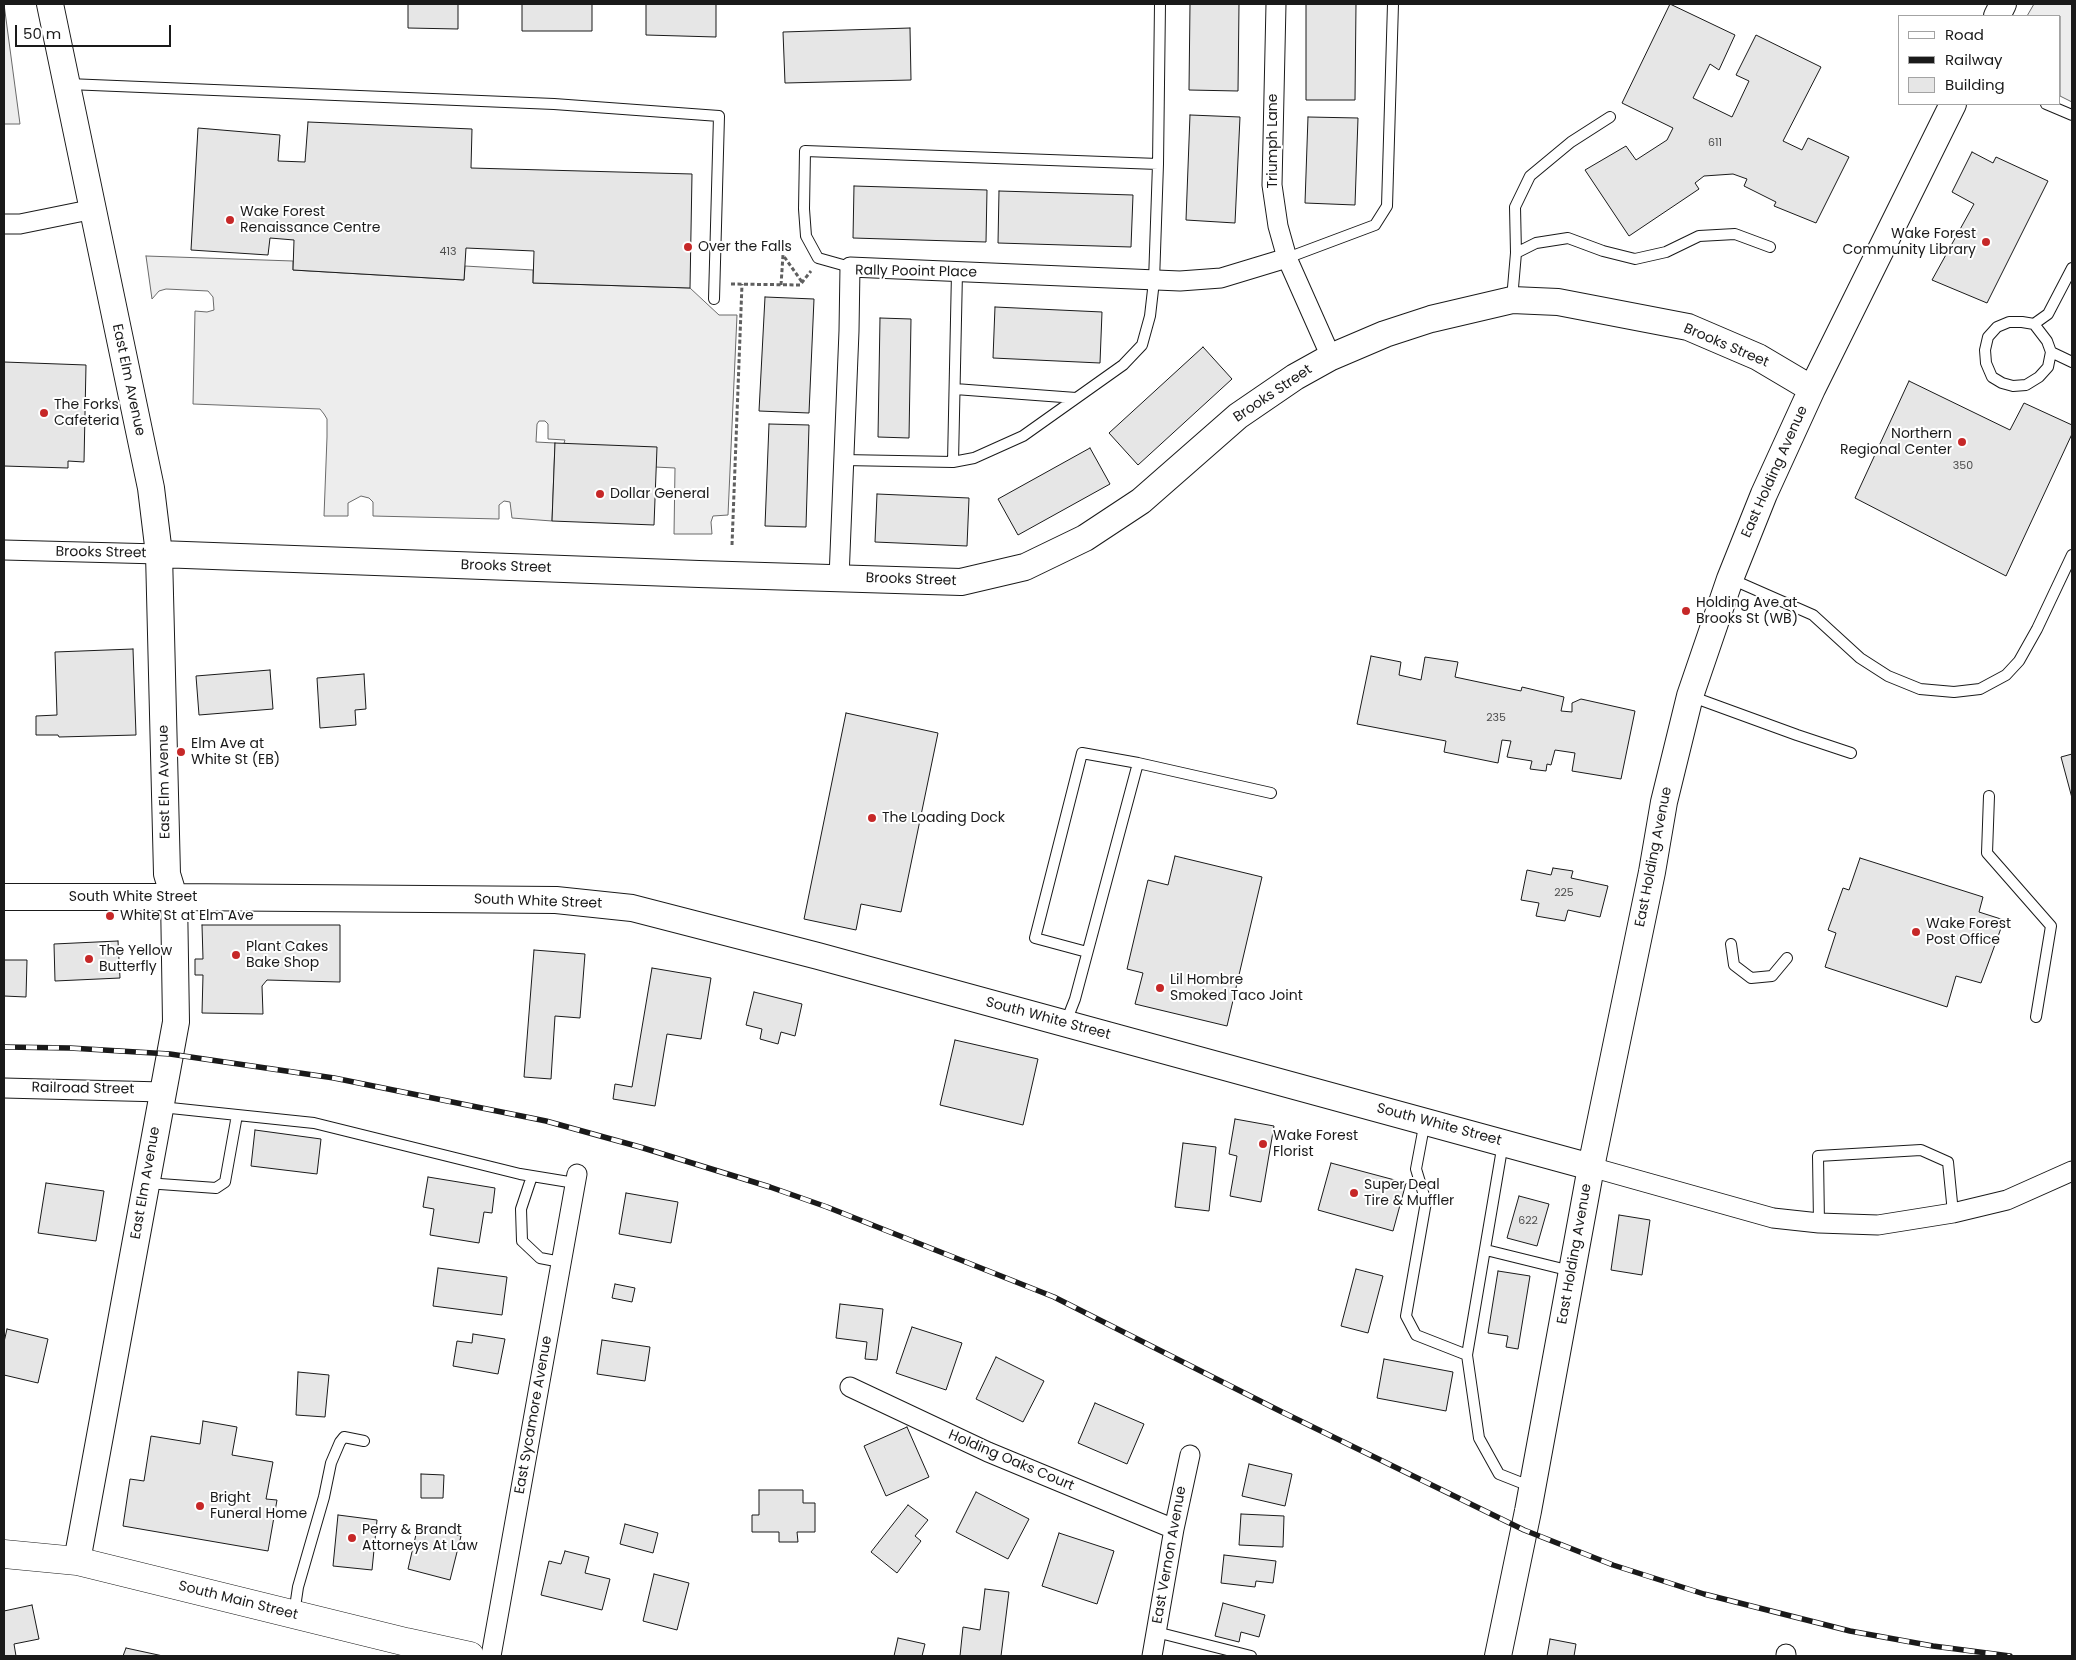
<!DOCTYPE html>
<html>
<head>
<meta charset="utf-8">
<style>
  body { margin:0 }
  #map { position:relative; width:2076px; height:1660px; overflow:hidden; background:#fff; font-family:Poppins,sans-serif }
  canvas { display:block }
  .frame { position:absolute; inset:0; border:5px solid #1a1a1a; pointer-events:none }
  .legend { position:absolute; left:1898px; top:15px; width:162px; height:90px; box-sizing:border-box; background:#fff; border:1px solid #a3a3a3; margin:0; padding:6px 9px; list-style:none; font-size:15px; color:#1a1a1a }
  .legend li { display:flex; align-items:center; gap:10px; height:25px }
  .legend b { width:25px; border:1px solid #a3a3a3 }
  .scale { position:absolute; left:15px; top:25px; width:156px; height:22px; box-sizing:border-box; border:2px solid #1a1a1a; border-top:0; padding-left:6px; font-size:15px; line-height:18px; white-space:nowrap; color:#1a1a1a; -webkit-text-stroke:4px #fff; paint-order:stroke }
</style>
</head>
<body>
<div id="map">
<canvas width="2076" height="1660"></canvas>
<div class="frame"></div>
<ul class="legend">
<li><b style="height:6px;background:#fff"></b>Road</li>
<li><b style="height:6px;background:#1a1a1a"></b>Railway</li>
<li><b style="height:14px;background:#e6e6e6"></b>Building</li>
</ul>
<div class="scale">50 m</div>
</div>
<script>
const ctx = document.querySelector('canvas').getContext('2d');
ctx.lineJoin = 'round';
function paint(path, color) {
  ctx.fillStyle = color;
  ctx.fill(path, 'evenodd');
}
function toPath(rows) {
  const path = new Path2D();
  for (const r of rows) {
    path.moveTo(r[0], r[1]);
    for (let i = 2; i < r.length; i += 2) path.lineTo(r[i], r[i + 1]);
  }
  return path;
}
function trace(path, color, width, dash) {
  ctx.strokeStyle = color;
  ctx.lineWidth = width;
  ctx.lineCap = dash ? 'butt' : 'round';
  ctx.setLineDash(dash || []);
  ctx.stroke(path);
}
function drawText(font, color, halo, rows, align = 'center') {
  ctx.font = font + ' Poppins,sans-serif';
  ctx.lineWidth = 4;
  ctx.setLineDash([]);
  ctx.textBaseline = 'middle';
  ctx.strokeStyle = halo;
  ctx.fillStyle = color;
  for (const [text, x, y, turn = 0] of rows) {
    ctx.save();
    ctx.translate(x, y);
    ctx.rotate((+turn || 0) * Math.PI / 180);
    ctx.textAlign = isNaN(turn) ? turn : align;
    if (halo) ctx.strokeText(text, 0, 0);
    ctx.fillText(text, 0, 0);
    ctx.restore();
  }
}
const built = toPath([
  [4,4,20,124,4,124,4,4],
  [2034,4,2072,4,2072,102,2060,96,2060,16,2027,16,2034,4],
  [146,256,293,261,293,270,464,280,465,266,533,270,533,283,690,288,719,315,737,315,728,515,713,516,711,522,712,534,674,534,675,468,655,467,564,443,565,440,548,439,548,424,545,421,539,421,537,424,536,442,555,443,552,521,512,518,510,502,504,501,499,505,499,519,373,516,373,502,369,498,361,496,348,503,348,516,324,516,327,437,327,419,324,414,320,409,193,404,195,311,207,312,214,310,213,297,208,291,166,289,159,291,152,299,146,256]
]);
paint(built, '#ededed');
trace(built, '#6a6a6a', 1);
const building = toPath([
  [408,4,458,4,458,29,408,28,408,4],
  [522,4,592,4,592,31,522,31,522,4],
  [646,4,716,4,716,37,646,35,646,4],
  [1190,4,1239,4,1238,91,1189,90,1190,4],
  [1306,4,1356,4,1355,100,1306,100,1306,4],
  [1670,4,1735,35,1719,70,1710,64,1693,98,1732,117,1749,81,1736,75,1756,35,1821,67,1783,141,1802,150,1808,138,1849,157,1816,223,1774,206,1776,202,1744,186,1747,179,1733,174,1704,176,1695,183,1699,189,1629,236,1585,170,1626,146,1636,160,1667,140,1673,128,1622,103,1670,4],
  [910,28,911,80,785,83,783,32,910,28],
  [1190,115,1240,117,1235,223,1186,220,1190,115],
  [1308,117,1358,118,1355,205,1305,203,1308,117],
  [308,122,472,129,471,168,692,174,690,288,533,283,534,251,466,248,464,280,293,270,294,240,270,238,268,255,191,250,198,128,280,135,278,161,305,162,308,122],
  [1972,152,1993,163,1996,157,2048,181,1987,303,1932,280,1974,204,1952,192,1972,152],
  [854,186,987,190,986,242,853,238,854,186],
  [999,191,1133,195,1131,247,998,243,999,191],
  [765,297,814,299,809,413,759,411,765,297],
  [995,307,1102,312,1100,363,993,358,995,307],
  [880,318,911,319,909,438,878,437,880,318],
  [1203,347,1232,379,1138,465,1109,433,1203,347],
  [4,362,86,365,84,462,68,461,68,468,4,466,4,362],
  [1909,381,2010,430,2024,403,2072,425,2072,434,2006,576,1855,498,1909,381],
  [769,424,809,425,806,527,765,526,769,424],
  [555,443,657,447,654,525,552,521,555,443],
  [1090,448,1110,484,1018,535,998,499,1090,448],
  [877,494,969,498,967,546,875,542,877,494],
  [133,649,136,735,59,737,58,735,36,735,36,716,57,715,55,652,133,649],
  [1371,656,1401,662,1399,675,1421,680,1425,657,1458,662,1455,677,1521,691,1522,687,1564,697,1561,711,1572,712,1572,703,1581,699,1635,711,1621,779,1572,771,1575,753,1555,750,1551,765,1547,764,1546,771,1530,769,1532,761,1507,757,1511,741,1502,740,1498,763,1444,752,1446,741,1357,724,1371,656],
  [270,670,273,709,199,715,196,676,270,670],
  [364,674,366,709,355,710,356,725,320,728,317,678,364,674],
  [846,713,938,733,901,912,861,904,856,930,804,919,846,713],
  [2072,754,2072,798,2061,757,2072,754],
  [1175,856,1262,877,1227,1026,1135,1004,1143,973,1127,969,1148,880,1168,885,1175,856],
  [1860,858,1983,897,1979,912,2004,920,1981,983,1956,976,1947,1007,1825,967,1836,933,1828,930,1843,888,1849,890,1860,858],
  [1553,868,1573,871,1571,878,1608,886,1600,917,1568,910,1565,921,1536,916,1539,903,1521,900,1527,870,1551,875,1553,868],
  [202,925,340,925,340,982,267,980,262,986,263,1014,202,1013,203,975,195,975,195,959,203,959,202,925],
  [118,941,120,978,55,981,54,944,118,941],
  [534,950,585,954,580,1018,555,1016,551,1079,524,1077,534,950],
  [4,960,27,960,26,997,4,996,4,960],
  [652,968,711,978,701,1039,667,1034,655,1106,613,1099,615,1084,632,1087,652,968],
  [754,992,802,1004,795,1036,781,1032,778,1044,760,1039,762,1029,746,1025,754,992],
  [955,1040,1038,1059,1023,1125,940,1105,955,1040],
  [1235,1119,1274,1126,1261,1202,1230,1196,1237,1156,1229,1154,1235,1119],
  [255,1130,321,1139,317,1174,251,1166,255,1130],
  [1183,1143,1216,1147,1209,1211,1175,1207,1183,1143],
  [1331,1163,1406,1183,1393,1231,1318,1210,1331,1163],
  [428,1177,495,1188,492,1213,484,1212,479,1243,430,1235,434,1209,423,1207,428,1177],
  [46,1183,104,1191,96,1241,38,1233,46,1183],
  [626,1193,678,1202,671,1243,619,1234,626,1193],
  [1519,1196,1549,1204,1537,1246,1507,1238,1519,1196],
  [1619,1215,1650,1220,1642,1275,1611,1270,1619,1215],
  [438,1268,507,1277,502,1315,433,1306,438,1268],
  [1356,1269,1383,1276,1368,1333,1341,1326,1356,1269],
  [1498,1271,1530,1276,1518,1349,1506,1347,1508,1336,1488,1333,1498,1271],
  [615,1284,635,1288,632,1302,612,1298,615,1284],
  [840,1304,883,1309,877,1360,865,1359,867,1342,836,1338,840,1304],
  [912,1327,962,1343,946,1390,896,1373,912,1327],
  [7,1329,48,1339,38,1383,4,1375,4,1342,7,1329],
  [473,1334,505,1339,498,1374,453,1366,457,1341,472,1343,473,1334],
  [602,1340,650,1347,645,1381,597,1374,602,1340],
  [996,1357,1044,1381,1023,1422,976,1399,996,1357],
  [1384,1359,1453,1372,1446,1411,1377,1398,1384,1359],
  [298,1372,329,1375,325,1417,296,1415,298,1372],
  [1095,1403,1144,1424,1127,1464,1078,1443,1095,1403],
  [203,1421,237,1427,232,1455,273,1462,266,1499,277,1500,268,1551,123,1526,130,1479,144,1481,151,1436,200,1444,203,1421],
  [907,1427,929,1477,886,1496,864,1446,907,1427],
  [1249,1464,1292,1474,1285,1506,1242,1496,1249,1464],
  [421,1474,444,1475,443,1498,421,1498,421,1474],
  [759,1490,803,1490,803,1503,815,1503,815,1532,797,1532,798,1542,779,1542,779,1532,752,1532,752,1515,759,1515,759,1490],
  [976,1492,1029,1519,1008,1559,956,1532,976,1492],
  [908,1505,928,1520,915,1536,921,1541,897,1573,871,1552,908,1505],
  [1241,1514,1284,1516,1283,1547,1239,1545,1241,1514],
  [338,1515,377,1520,372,1570,333,1566,338,1515],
  [625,1524,658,1533,653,1553,620,1544,625,1524],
  [418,1526,461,1536,450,1580,408,1569,418,1526],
  [1059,1533,1114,1551,1097,1604,1042,1586,1059,1533],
  [565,1551,589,1557,585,1573,610,1579,602,1610,541,1595,549,1561,561,1564,565,1551],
  [1224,1555,1276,1561,1273,1583,1256,1581,1255,1587,1221,1583,1224,1555],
  [654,1574,689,1583,677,1630,643,1621,654,1574],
  [985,1589,1009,1592,1001,1656,960,1656,963,1627,980,1630,985,1589],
  [1223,1603,1265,1615,1259,1637,1241,1632,1239,1642,1215,1636,1223,1603],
  [32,1605,39,1639,14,1644,16,1656,4,1656,4,1611,32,1605],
  [898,1638,925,1644,922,1656,894,1656,898,1638],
  [1550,1639,1576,1644,1574,1656,1547,1656,1550,1639],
  [126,1648,163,1656,123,1656,126,1648]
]);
paint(building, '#e6e6e6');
trace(building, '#1a1a1a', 1);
const lane = toPath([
  [68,84,554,104,719,116,714,299],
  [2046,104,2072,115],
  [1158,164,1160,4],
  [1516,253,1515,207,1530,176,1571,142,1610,117],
  [1287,258,1375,225,1387,206,1393,4],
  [1512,299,1516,253,1536,243,1568,238,1603,251,1635,259,1666,252,1699,236,1735,234,1770,247],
  [2034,324,2048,314,2072,268],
  [2051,352,2048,367,2039,377,2026,385,2013,386,2002,383,1992,377,1986,363,1985,350,1988,337,1997,327,2009,322,2022,322,2034,324,2047,341,2051,352,2072,362],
  [955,389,1076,398],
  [843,460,953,462,974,458,1023,436,1123,365,1142,345,1150,316,1154,281,1158,164,805,151,804,209,806,236,818,258,850,267],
  [953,462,957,272],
  [1731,579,1813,615,1860,658,1888,676,1920,689,1954,692,1980,689,2006,675,2019,661,2037,629,2072,555],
  [1690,696,1797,735,1851,753],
  [1138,763,1271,793],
  [1989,796,1987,853,2051,926,2036,1017],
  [1731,944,1734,965,1751,978,1772,976,1787,958],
  [1066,1022,1075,999,1138,763,1082,753,1035,938,1087,952],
  [161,1107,314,1123,520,1174,575,1183],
  [1425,1121,1416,1169,1426,1202,1406,1316,1416,1335,1467,1355],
  [1503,1143,1467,1355,1479,1438,1499,1474,1532,1487],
  [532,1176,521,1209,522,1241,540,1258,561,1262],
  [146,1183,216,1188,225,1182,237,1115],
  [1819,1223,1818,1156,1921,1150,1948,1162,1953,1213],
  [1486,1250,1571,1271],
  [294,1614,298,1587,324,1497,331,1463,340,1442,344,1437,364,1441],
  [1156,1632,1251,1656]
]);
const street = toPath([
  [1276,4,1272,185,1278,226,1287,258,1331,357],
  [4,224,20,224,94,209],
  [4,550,159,554],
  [839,578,849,331,850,267,1180,281,1221,278,1287,258],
  [4,1088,163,1092],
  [1591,1167,1773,1218,1819,1223,1878,1225,1953,1213,2007,1200,2072,1171],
  [850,1387,988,1452,1174,1529],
  [1786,1654,1786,1656],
  [491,1656,577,1174],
  [1152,1656,1174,1529,1190,1455]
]);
const secondary = toPath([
  [50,4,151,488,159,554,167,874,174,897,176,1022,77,1561],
  [1997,16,2003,4],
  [159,554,699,574,961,582,1025,567,1085,538,1141,501,1238,416,1295,377,1331,357,1385,334,1431,319,1512,300,1558,302,1688,327,1758,357,1812,389],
  [4,897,174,897,556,900,632,908,818,956,1591,1167],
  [1498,1656,1528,1511,1591,1167,1652,872,1664,802,1690,696,1730,579,1764,494,1812,389,1953,104]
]);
const primary = toPath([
  [4,1554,77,1561,406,1642,470,1656]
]);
trace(lane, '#1a1a1a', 12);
trace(street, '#1a1a1a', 21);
trace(secondary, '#1a1a1a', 28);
trace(primary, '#1a1a1a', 29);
trace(toPath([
  [731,284,800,285,811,271],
  [781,285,783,255,802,282],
  [732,545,742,284]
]), '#5f5f5f', 3, [4, 2.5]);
trace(lane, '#fff', 10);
trace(street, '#fff', 19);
trace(secondary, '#fff', 26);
trace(primary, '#fff', 28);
const rail = toPath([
  [4,1047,70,1048,170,1054,334,1078,546,1121,640,1147,770,1187,827,1207,1054,1297,1280,1411,1524,1530,1613,1565,1704,1594,1850,1631,1933,1646,2010,1656]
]);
trace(rail, '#1a1a1a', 5.5);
trace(rail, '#fff', 4, [11]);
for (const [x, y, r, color] of [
  [230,220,5,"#c62828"],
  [1986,242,5,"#c62828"],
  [688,247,5,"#c62828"],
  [44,413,5,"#c62828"],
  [1962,442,5,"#c62828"],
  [600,494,5,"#c62828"],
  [1686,611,5,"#c62828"],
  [181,752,5,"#c62828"],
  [872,818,5,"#c62828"],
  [110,916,5,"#c62828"],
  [1916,932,5,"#c62828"],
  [236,955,5,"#c62828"],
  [89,959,5,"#c62828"],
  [1160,988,5,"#c62828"],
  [1263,1144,5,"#c62828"],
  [1354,1193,5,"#c62828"],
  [200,1506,5,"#c62828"],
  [352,1538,5,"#c62828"]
]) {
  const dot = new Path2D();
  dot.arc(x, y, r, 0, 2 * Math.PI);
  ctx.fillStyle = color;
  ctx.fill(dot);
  trace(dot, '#fff', 2);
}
drawText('11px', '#4d4d4d', null, [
  ["611",1715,143],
  ["413",448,252],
  ["350",1963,466],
  ["235",1496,718],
  ["225",1564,893],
  ["622",1528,1221]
]);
drawText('14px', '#1a1a1a', '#fff', [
  ["Triumph Lane",1273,141,-90],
  ["Rally Pooint Place",916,272,1],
  ["Brooks Street",1726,346,23],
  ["East Elm Avenue",128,380,78],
  ["Brooks Street",1273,394,-34],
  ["East Holding Avenue",1775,472,-66],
  ["Brooks Street",101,553,1],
  ["Brooks Street",506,567,2],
  ["Brooks Street",911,580,2],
  ["East Elm Avenue",165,782,-91],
  ["East Holding Avenue",1654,857,-79],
  ["South White Street",133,897],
  ["South White Street",538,902,2],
  ["South White Street",1048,1019,15],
  ["Railroad Street",83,1089,1],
  ["South White Street",1439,1125,15],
  ["East Elm Avenue",146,1183,-80],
  ["East Holding Avenue",1575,1254,-80],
  ["East Sycamore Avenue",534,1415,-80],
  ["Holding Oaks Court",1011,1461,23],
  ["East Vernon Avenue",1170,1555,-80],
  ["South Main Street",238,1601,14]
]);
drawText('14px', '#1a1a1a', '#fff', [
  ["Wake Forest",240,212],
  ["Renaissance Centre",240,228],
  ["Wake Forest",1976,234,"right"],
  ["Community Library",1976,250,"right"],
  ["Over the Falls",698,247],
  ["The Forks",54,405],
  ["Cafeteria",54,421],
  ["Northern",1952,434,"right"],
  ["Regional Center",1952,450,"right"],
  ["Dollar General",610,494],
  ["Holding Ave at",1696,603],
  ["Brooks St (WB)",1696,619],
  ["Elm Ave at",191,744],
  ["White St (EB)",191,760],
  ["The Loading Dock",882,818],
  ["White St at Elm Ave",120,916],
  ["Wake Forest",1926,924],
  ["Post Office",1926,940],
  ["Plant Cakes",246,947],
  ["Bake Shop",246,963],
  ["The Yellow",99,951],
  ["Butterfly",99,967],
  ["Lil Hombre",1170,980],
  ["Smoked Taco Joint",1170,996],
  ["Wake Forest",1273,1136],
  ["Florist",1273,1152],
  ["Super Deal",1364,1185],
  ["Tire & Muffler",1364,1201],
  ["Bright",210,1498],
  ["Funeral Home",210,1514],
  ["Perry & Brandt",362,1530],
  ["Attorneys At Law",362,1546]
], 'left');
</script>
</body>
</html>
